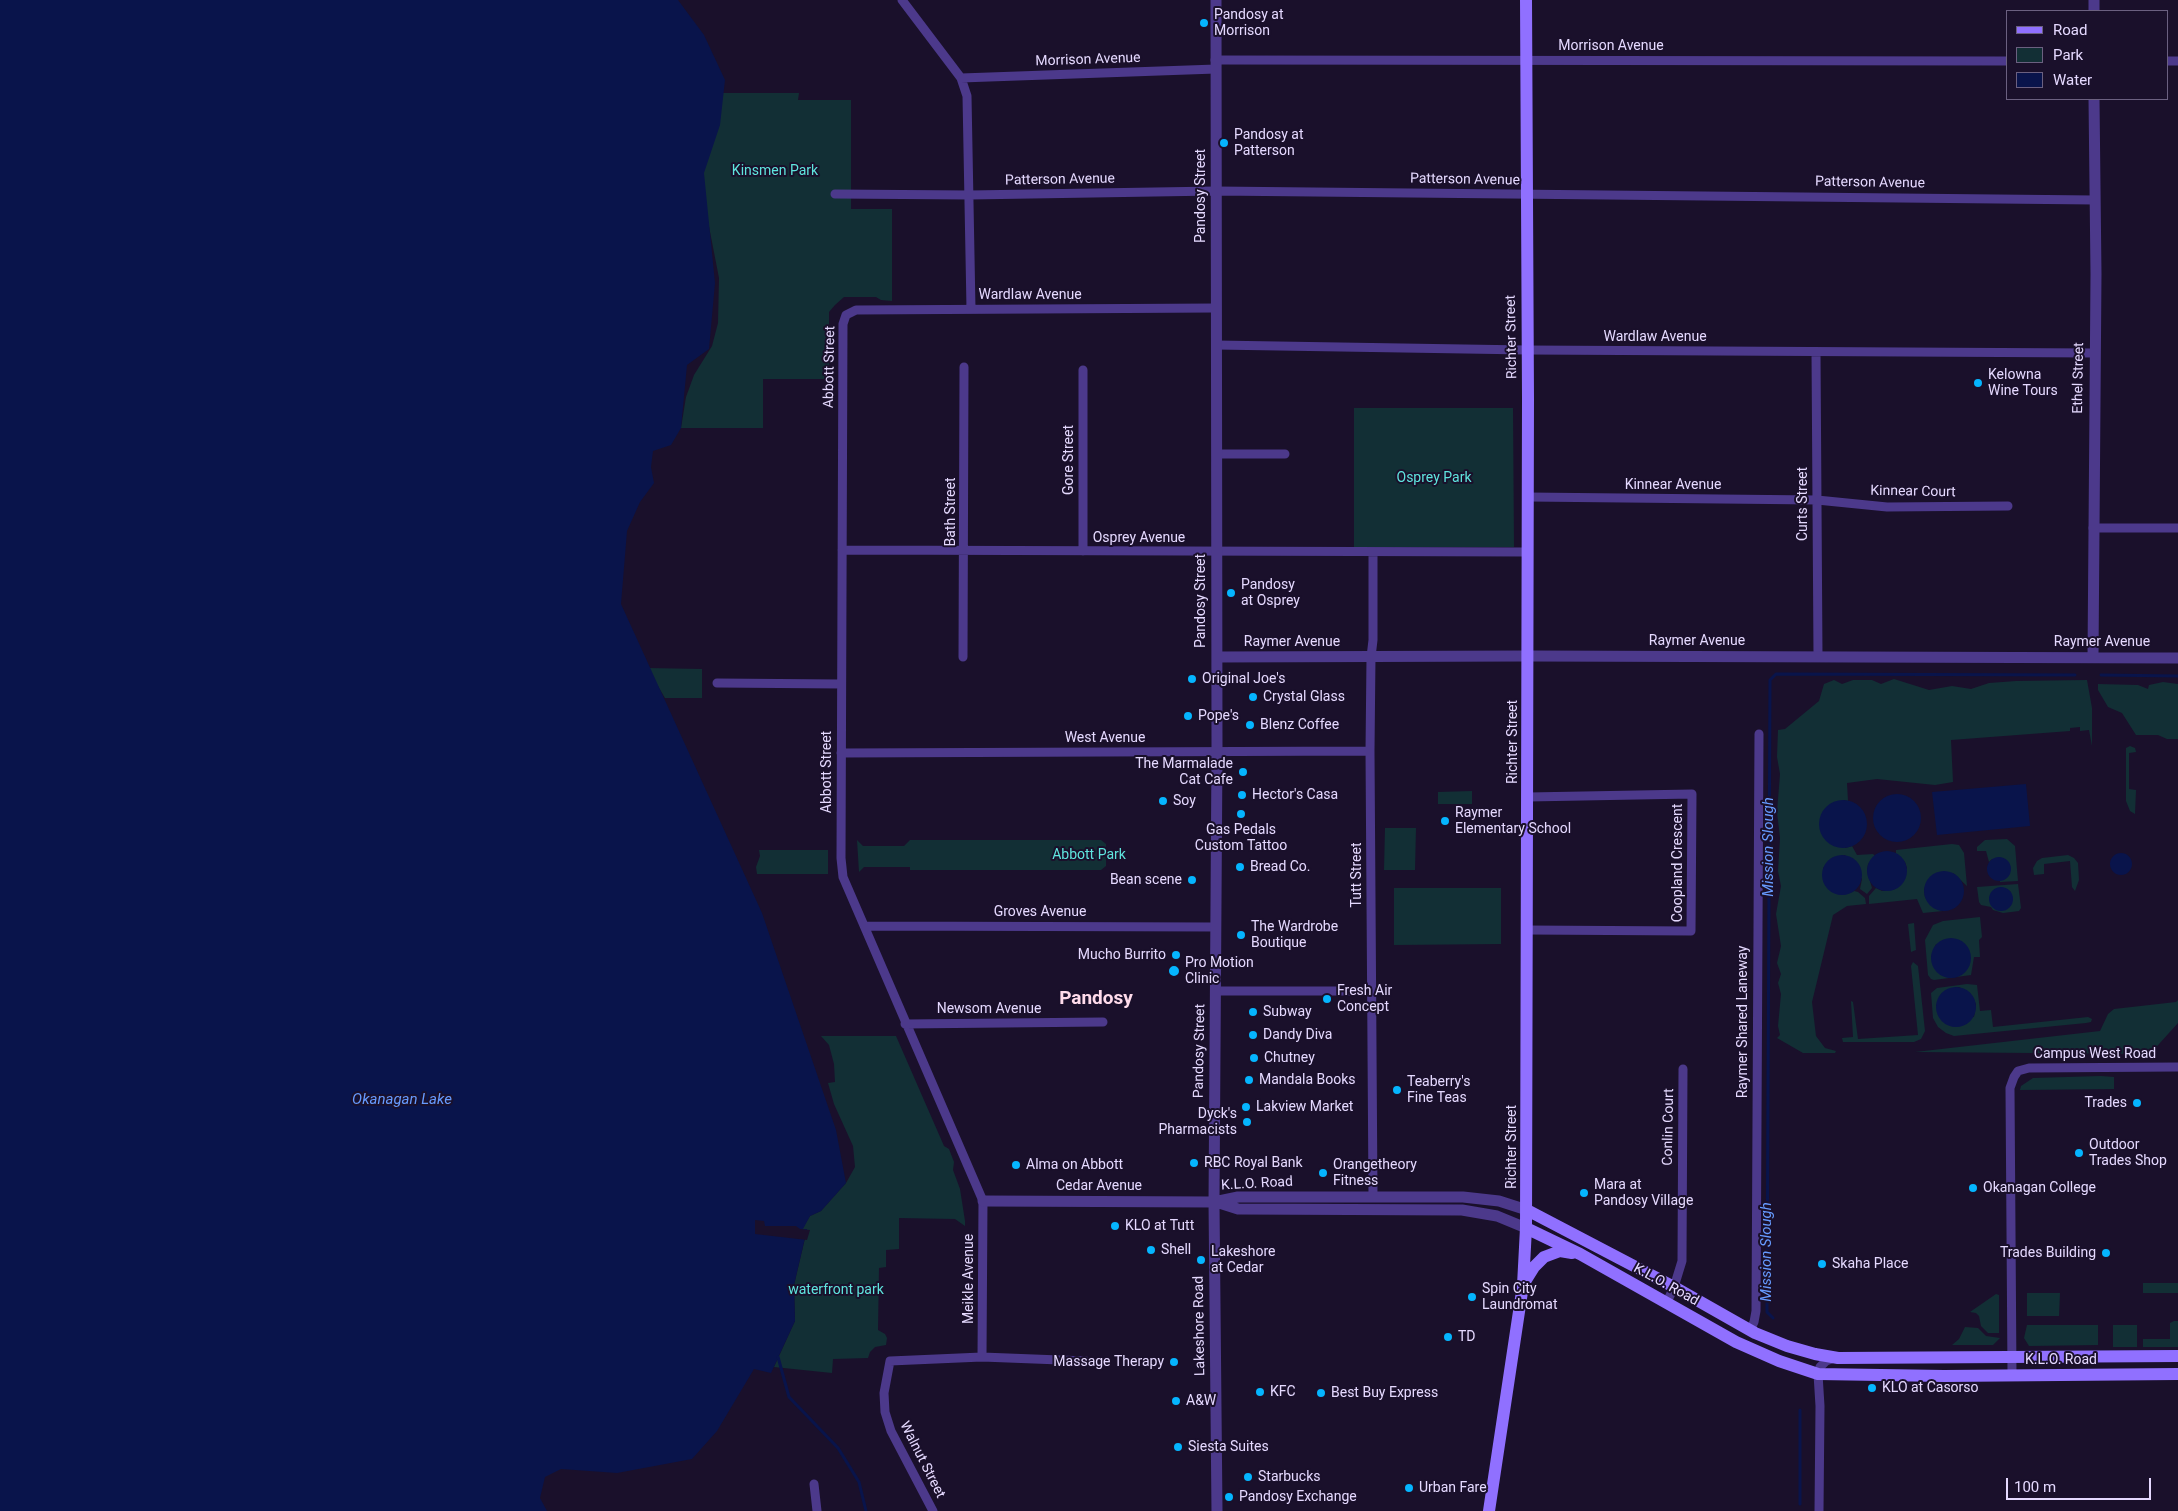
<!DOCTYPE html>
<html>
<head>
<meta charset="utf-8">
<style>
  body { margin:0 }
  #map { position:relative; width:2178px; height:1511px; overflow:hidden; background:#1a102b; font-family:Roboto,sans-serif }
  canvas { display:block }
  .legend { position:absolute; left:2006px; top:10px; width:162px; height:90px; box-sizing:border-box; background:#1a102b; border:1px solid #6b6080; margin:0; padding:6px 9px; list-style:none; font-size:15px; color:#e5d9ff }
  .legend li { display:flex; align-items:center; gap:10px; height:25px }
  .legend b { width:25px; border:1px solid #6b6080 }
  .scale { position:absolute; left:2006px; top:1478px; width:145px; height:22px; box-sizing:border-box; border:2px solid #e5d9ff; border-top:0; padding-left:6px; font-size:15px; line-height:18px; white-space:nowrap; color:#e5d9ff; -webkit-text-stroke:4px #1a102b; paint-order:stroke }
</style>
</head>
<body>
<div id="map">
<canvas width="2178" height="1511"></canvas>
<ul class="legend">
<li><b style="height:6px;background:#9070ff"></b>Road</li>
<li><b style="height:14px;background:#122f35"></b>Park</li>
<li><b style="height:14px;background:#09144b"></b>Water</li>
</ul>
<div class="scale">100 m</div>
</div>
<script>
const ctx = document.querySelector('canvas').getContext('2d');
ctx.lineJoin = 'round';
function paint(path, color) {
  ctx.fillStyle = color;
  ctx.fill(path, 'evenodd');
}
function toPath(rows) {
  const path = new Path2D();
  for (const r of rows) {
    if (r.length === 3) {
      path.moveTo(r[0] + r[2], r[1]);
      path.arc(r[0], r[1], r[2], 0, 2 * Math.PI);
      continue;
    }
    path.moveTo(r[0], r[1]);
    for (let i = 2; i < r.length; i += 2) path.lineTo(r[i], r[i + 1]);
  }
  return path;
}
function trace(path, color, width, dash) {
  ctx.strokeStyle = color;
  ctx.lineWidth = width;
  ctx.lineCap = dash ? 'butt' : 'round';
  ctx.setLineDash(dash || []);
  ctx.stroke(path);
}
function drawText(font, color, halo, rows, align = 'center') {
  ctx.font = font + ' Roboto,sans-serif';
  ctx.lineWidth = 4;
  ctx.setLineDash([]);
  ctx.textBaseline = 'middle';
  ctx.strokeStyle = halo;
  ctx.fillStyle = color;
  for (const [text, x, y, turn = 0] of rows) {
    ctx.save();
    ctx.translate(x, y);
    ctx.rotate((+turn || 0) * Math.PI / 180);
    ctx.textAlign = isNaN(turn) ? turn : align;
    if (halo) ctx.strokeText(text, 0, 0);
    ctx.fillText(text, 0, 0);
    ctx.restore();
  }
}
paint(toPath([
  [716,93,799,93,798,100,851,100,851,209,892,209,892,301,881,300,876,297,844,297,835,305,829,312,829,374,832,379,763,379,763,428,681,428,686,397,694,375,712,346,718,323,719,278,698,170],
  [1354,408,1513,408,1514,547,1354,547],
  [647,668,702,669,702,698,665,698],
  [1894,679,1929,690,1952,686,1971,689,1989,683,2016,681,2087,680,2092,708,2092,746,2089,730,2080,731,2080,727,2070,728,2070,731,1951,740,1953,782,1935,785,1877,779,1847,783,1848,801,1843,800,1845,848,1852,846,1857,855,1873,854,1875,856,1868,864,1867,871,1872,888,1867,894,1860,889,1862,879,1845,855,1832,858,1823,868,1823,881,1850,893,1854,891,1858,892,1865,898,1866,904,1847,906,1833,915,1812,1002,1816,1036,1825,1048,1836,1051,1835,1053,1803,1053,1777,1038,1780,1035,1778,1026,1781,994,1778,983,1781,974,1777,963,1781,946,1776,914,1781,886,1778,871,1780,838,1777,812,1780,774,1777,757,1778,730,1785,729,1819,701,1824,684,1834,680,1842,684,1853,680,1872,680,1881,684],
  [2163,682,2178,684,2178,739,2167,739,2158,735,2136,735,2122,713,2108,707,2098,690,2098,684,2138,685,2148,689,2149,685],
  [2130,746,2135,748,2136,752,2129,753,2129,789,2136,790,2135,814,2130,811,2126,801,2126,748],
  [1472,791,1472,804,1438,804,1438,792],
  [1385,828,1416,828,1415,870,1384,870],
  [2007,839,2015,846,2018,881,2000,882,2000,880,2009,874,2008,863,1992,859,1989,862,1986,851,1977,851,1977,847,1985,840],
  [857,840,863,846,904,846,910,840,1101,840,1106,844,1106,866,1101,870,910,870,910,867,864,867,859,872],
  [1952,844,1959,845,1964,853,1967,886,1953,873,1926,884,1924,890,1925,897,1933,907,1943,911,1923,913,1917,899,1869,904,1869,896,1876,888,1882,891,1895,889,1907,868,1905,862,1896,854,1896,850],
  [759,850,828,850,828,874,757,874,756,867,760,856],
  [2068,855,2074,858,2078,863,2079,880,2075,891,2072,887,2070,861,2044,864,2044,874,2034,875,2033,868,2037,861,2042,858],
  [2018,884,2021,908,2019,911,2003,913,1993,910,1991,907,1981,905,1979,902,1977,887],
  [2005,888,2011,892,2003,910,1999,910,1995,908,1992,892,1995,889],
  [1394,888,1501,888,1501,944,1394,945],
  [1980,917,1982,937,1979,940,1980,957,1974,957,1971,975,1934,980,1931,979,1928,975,1925,940,1933,925,1943,921],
  [1936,944,1968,967,1964,972,1959,976,1931,957],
  [1914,923,1916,950,1911,952,1908,924],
  [1913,962,1918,966,1925,1031,1921,1039,1914,1042,1843,1042,1842,1038,1853,1037,1851,1001,1853,1002,1858,1039,1918,1035,1911,966],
  [1967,984,1977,985,1980,1011,1991,1010,1993,1027,2088,1017,2092,1019,2091,1022,2086,1023,1964,1035,1954,1036,1946,1033,1938,1027,1933,1018,1931,993,1937,988],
  [1959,987,1970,993,1976,1004,1974,1017,1936,1006,1941,994,1953,988],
  [2178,1000,2178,1023,2150,1054,1915,1052,2100,1031,2108,1014,2114,1009,2176,1002],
  [821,1036,896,1036,944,1146,949,1149,954,1162,953,1170,960,1189,965,1221,965,1226,955,1219,899,1218,899,1249,886,1250,886,1267,879,1268,878,1330,885,1334,887,1338,886,1345,875,1347,870,1352,868,1358,833,1359,832,1373,774,1367,795,1321,794,1285,807,1230,802,1229,810,1216,821,1211,846,1183,855,1167,853,1146,834,1104,828,1083,835,1082,834,1064,829,1045],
  [2101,1076,2114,1077,2114,1089,2020,1090,2021,1086,2033,1078],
  [2143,1283,2178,1283,2178,1293,2143,1293],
  [2027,1293,2060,1293,2059,1316,2027,1316],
  [1996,1294,1999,1295,1999,1333,1988,1333,1981,1326,1979,1316,1976,1313,1970,1312],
  [2174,1321,2178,1321,2178,1347,2143,1347,2143,1339,2170,1339,2170,1323],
  [2027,1325,2098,1325,2098,1345,2029,1346,2024,1338],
  [2113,1325,2137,1325,2137,1347,2113,1347],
  [1965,1327,1978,1328,1986,1336,2000,1338,1993,1345,1952,1345,1959,1339]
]), '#122f35');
paint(toPath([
  [0,0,678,0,704,35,725,80,720,125,704,173,715,283,709,349,687,365,681,428,671,445,653,451,651,467,654,483,640,502,627,531,621,604,762,913,836,1130,846,1183,821,1211,810,1216,803,1229,807,1229,794,1285,795,1321,771,1373,754,1369,717,1431,692,1459,617,1473,561,1469,545,1477,540,1498,547,1511,0,1511],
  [2026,784,2030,826,1937,835,1932,792],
  [1897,818,24],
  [1843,824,24],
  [1887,871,20],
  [2121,864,11],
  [1842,875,20],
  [1999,869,12],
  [1944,891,20],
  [2001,899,12],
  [1951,958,20],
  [1956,1007,20]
]), '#09144b');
paint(toPath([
  [755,1220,764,1221,765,1226,796,1226,800,1229,810,1230,807,1240,755,1234]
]), '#1a102b');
trace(toPath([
  [2101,675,2178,676],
  [1773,1318,1767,1312,1767,1301,1770,680,1776,674,2075,675],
  [778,1357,789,1397,838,1448,859,1482,866,1511],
  [1800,1504,1800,1410]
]), '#09144b', 3);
trace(toPath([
  [902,0,961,78,967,96,971,309],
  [1215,60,2007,61],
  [2167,61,2178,61],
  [961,78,1216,69],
  [835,194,970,195,1216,191,2095,200],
  [1216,345,1527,350,2095,353],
  [1816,352,1818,656],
  [1083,370,1083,551],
  [1217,454,1285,454],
  [1528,497,1817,500,1887,507,2008,506],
  [2093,528,2178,528],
  [842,550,1526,552],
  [1373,553,1373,640,1371,657,1370,751,1373,1196],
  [963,657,964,367],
  [717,683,841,684],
  [841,753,1370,751],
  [865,926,1216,927],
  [1527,930,1691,931,1692,794,1528,797],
  [1216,991,1371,991],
  [905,1024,1103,1022],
  [1667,1302,1674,1287,1682,1261,1683,1069],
  [1750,1330,1754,1322,1756,1311,1759,734],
  [982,1357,983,1201,843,877,841,858,843,324,846,315,856,310,1216,308],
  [2012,1375,2010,1088,2014,1077,2018,1071,2029,1068,2178,1067],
  [814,1484,817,1511],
  [933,1511,891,1431,885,1412,884,1393,890,1361,982,1357,1086,1361],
  [1819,1511,1820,1406,1818,1374,1820,1367,1826,1361,1834,1358]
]), '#4c398b', 9);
trace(toPath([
  [1216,0,1217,752,1214,1202,1217,1511],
  [2094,11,2094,0],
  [1217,657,1528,656,2178,658],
  [2093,657,2096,274,2094,99],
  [983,1201,1214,1202,1238,1197,1463,1197,1499,1201,1527,1210],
  [1216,1202,1238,1209,1462,1210,1497,1216,1526,1228]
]), '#4c398b', 11);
trace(toPath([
  [1527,1210,1674,1287,1755,1333,1787,1346,1815,1354,1838,1358,2178,1356],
  [1526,1228,1580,1254,1736,1342,1779,1361,1818,1374,1944,1376,2178,1374],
  [1524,1283,1534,1267,1544,1257,1560,1251,1572,1253],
  [1489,1511,1523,1285,1526,1228,1528,399,1526,0]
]), '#9070ff', 12);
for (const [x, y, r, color] of [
  [1204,23,5,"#05b5ff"],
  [1224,143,5,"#05b5ff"],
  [1978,383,5,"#05b5ff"],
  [1231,593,5,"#05b5ff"],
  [1192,679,5,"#05b5ff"],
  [1253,697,5,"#05b5ff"],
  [1188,716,5,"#05b5ff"],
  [1250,725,5,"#05b5ff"],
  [1243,772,5,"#05b5ff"],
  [1242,795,5,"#05b5ff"],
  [1163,801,5,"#05b5ff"],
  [1241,814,5,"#05b5ff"],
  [1445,821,5,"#05b5ff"],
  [1240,867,5,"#05b5ff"],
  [1192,880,5,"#05b5ff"],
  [1241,935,5,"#05b5ff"],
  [1176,955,5,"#05b5ff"],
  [1174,971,6,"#05b5ff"],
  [1327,999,5,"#05b5ff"],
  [1253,1012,5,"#05b5ff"],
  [1253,1035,5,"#05b5ff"],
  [1254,1058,5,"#05b5ff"],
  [1249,1080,5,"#05b5ff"],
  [1397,1090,5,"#05b5ff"],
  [2137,1103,5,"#05b5ff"],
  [1246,1107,5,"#05b5ff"],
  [1247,1122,5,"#05b5ff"],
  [2079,1153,5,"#05b5ff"],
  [1194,1163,5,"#05b5ff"],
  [1016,1165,5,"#05b5ff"],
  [1323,1173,5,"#05b5ff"],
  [1973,1188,5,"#05b5ff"],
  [1584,1193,5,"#05b5ff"],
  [1115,1226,5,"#05b5ff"],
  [1151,1250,5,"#05b5ff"],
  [2106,1253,5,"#05b5ff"],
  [1201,1260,5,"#05b5ff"],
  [1822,1264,5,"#05b5ff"],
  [1472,1297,5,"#05b5ff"],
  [1448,1337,5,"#05b5ff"],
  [1174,1362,5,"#05b5ff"],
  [1872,1388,5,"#05b5ff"],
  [1260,1392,5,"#05b5ff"],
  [1321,1393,5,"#05b5ff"],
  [1176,1401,5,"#05b5ff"],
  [1178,1447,5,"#05b5ff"],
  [1248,1477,5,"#05b5ff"],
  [1409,1488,5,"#05b5ff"],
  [1229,1497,5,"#05b5ff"]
]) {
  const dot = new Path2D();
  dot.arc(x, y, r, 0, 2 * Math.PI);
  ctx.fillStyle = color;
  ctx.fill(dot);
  trace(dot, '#1a102b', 2);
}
drawText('14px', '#e5d9ff', '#1a102b', [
  ["Pandosy at",1214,15],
  ["Morrison",1214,31],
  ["Pandosy at",1234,135],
  ["Patterson",1234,151],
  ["Kelowna",1988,375],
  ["Wine Tours",1988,391],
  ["Pandosy",1241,585],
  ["at Osprey",1241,601],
  ["Original Joe's",1202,679],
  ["Crystal Glass",1263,697],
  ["Pope's",1198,716],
  ["Blenz Coffee",1260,725],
  ["The Marmalade",1233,764,"right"],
  ["Cat Cafe",1233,780,"right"],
  ["Hector's Casa",1252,795],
  ["Soy",1173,801],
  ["Raymer",1455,813],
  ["Elementary School",1455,829],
  ["Gas Pedals",1241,830,"center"],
  ["Custom Tattoo",1241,846,"center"],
  ["Bread Co.",1250,867],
  ["Bean scene",1182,880,"right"],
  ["The Wardrobe",1251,927],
  ["Boutique",1251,943],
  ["Mucho Burrito",1166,955,"right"],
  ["Pro Motion",1185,963],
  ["Clinic",1185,979],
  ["Fresh Air",1337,991],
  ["Concept",1337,1007],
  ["Subway",1263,1012],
  ["Dandy Diva",1263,1035],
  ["Chutney",1264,1058],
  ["Mandala Books",1259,1080],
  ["Teaberry's",1407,1082],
  ["Fine Teas",1407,1098],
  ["Trades",2127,1103,"right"],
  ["Lakview Market",1256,1107],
  ["Dyck's",1237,1114,"right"],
  ["Pharmacists",1237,1130,"right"],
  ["Outdoor",2089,1145],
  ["Trades Shop",2089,1161],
  ["RBC Royal Bank",1204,1163],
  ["Alma on Abbott",1026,1165],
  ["Orangetheory",1333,1165],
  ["Fitness",1333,1181],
  ["Mara at",1594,1185],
  ["Pandosy Village",1594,1201],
  ["Okanagan College",1983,1188],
  ["KLO at Tutt",1125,1226],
  ["Shell",1161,1250],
  ["Lakeshore",1211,1252],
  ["at Cedar",1211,1268],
  ["Trades Building",2096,1253,"right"],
  ["Skaha Place",1832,1264],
  ["Spin City",1482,1289],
  ["Laundromat",1482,1305],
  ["TD",1458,1337],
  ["Massage Therapy",1164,1362,"right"],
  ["KLO at Casorso",1882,1388],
  ["KFC",1270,1392],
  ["Best Buy Express",1331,1393],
  ["A&W",1186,1401],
  ["Siesta Suites",1188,1447],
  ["Starbucks",1258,1477],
  ["Urban Fare",1419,1488],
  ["Pandosy Exchange",1239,1497]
], 'left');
drawText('14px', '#e5d9ff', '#1a102b', [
  ["Morrison Avenue",1611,46],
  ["Morrison Avenue",1088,60,-2],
  ["Patterson Avenue",1060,180,-1],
  ["Patterson Avenue",1465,180,1],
  ["Patterson Avenue",1870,183,1],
  ["Pandosy Street",1201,196,-90],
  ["Wardlaw Avenue",1030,295],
  ["Richter Street",1512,337,-91],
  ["Wardlaw Avenue",1655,337],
  ["Abbott Street",830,367,-89],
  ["Ethel Street",2079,378,-89],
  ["Gore Street",1069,460,-90],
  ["Kinnear Avenue",1673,485],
  ["Kinnear Court",1913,492,1],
  ["Curts Street",1803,504,-90],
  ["Bath Street",951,512,-90],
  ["Osprey Avenue",1139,538],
  ["Pandosy Street",1201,601,-90],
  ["Raymer Avenue",1697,641],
  ["Raymer Avenue",1292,642],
  ["Raymer Avenue",2102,642],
  ["West Avenue",1105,738],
  ["Richter Street",1513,742,-90],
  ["Abbott Street",827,772,-90],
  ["Coopland Crescent",1678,863,-90],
  ["Tutt Street",1357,875,-90],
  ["Groves Avenue",1040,912],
  ["Newsom Avenue",989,1009],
  ["Raymer Shared Laneway",1743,1022,-90],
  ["Pandosy Street",1200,1051,-89],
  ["Campus West Road",2095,1054],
  ["Conlin Court",1669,1127,-89],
  ["Richter Street",1512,1147,-90],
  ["K.L.O. Road",1257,1184,-3],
  ["Cedar Avenue",1099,1186],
  ["Meikle Avenue",969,1279,-90],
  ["K.L.O. Road",1666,1285,29],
  ["Lakeshore Road",1200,1326,-91],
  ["K.L.O. Road",2061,1360],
  ["Walnut Street",922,1460,63]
]);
drawText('14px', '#5fe5de', '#1a102b', [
  ["Kinsmen Park",775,171],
  ["Osprey Park",1434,478],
  ["Abbott Park",1089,855],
  ["waterfront park",836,1290]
]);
drawText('italic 15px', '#679bff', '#1a102b', [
  ["Mission Slough",1769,847,-90],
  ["Okanagan Lake",402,1100],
  ["Mission Slough",1767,1252,-90]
]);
drawText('bold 19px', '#ffdbeb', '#1a102b', [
  ["Pandosy",1096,999]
]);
</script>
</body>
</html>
